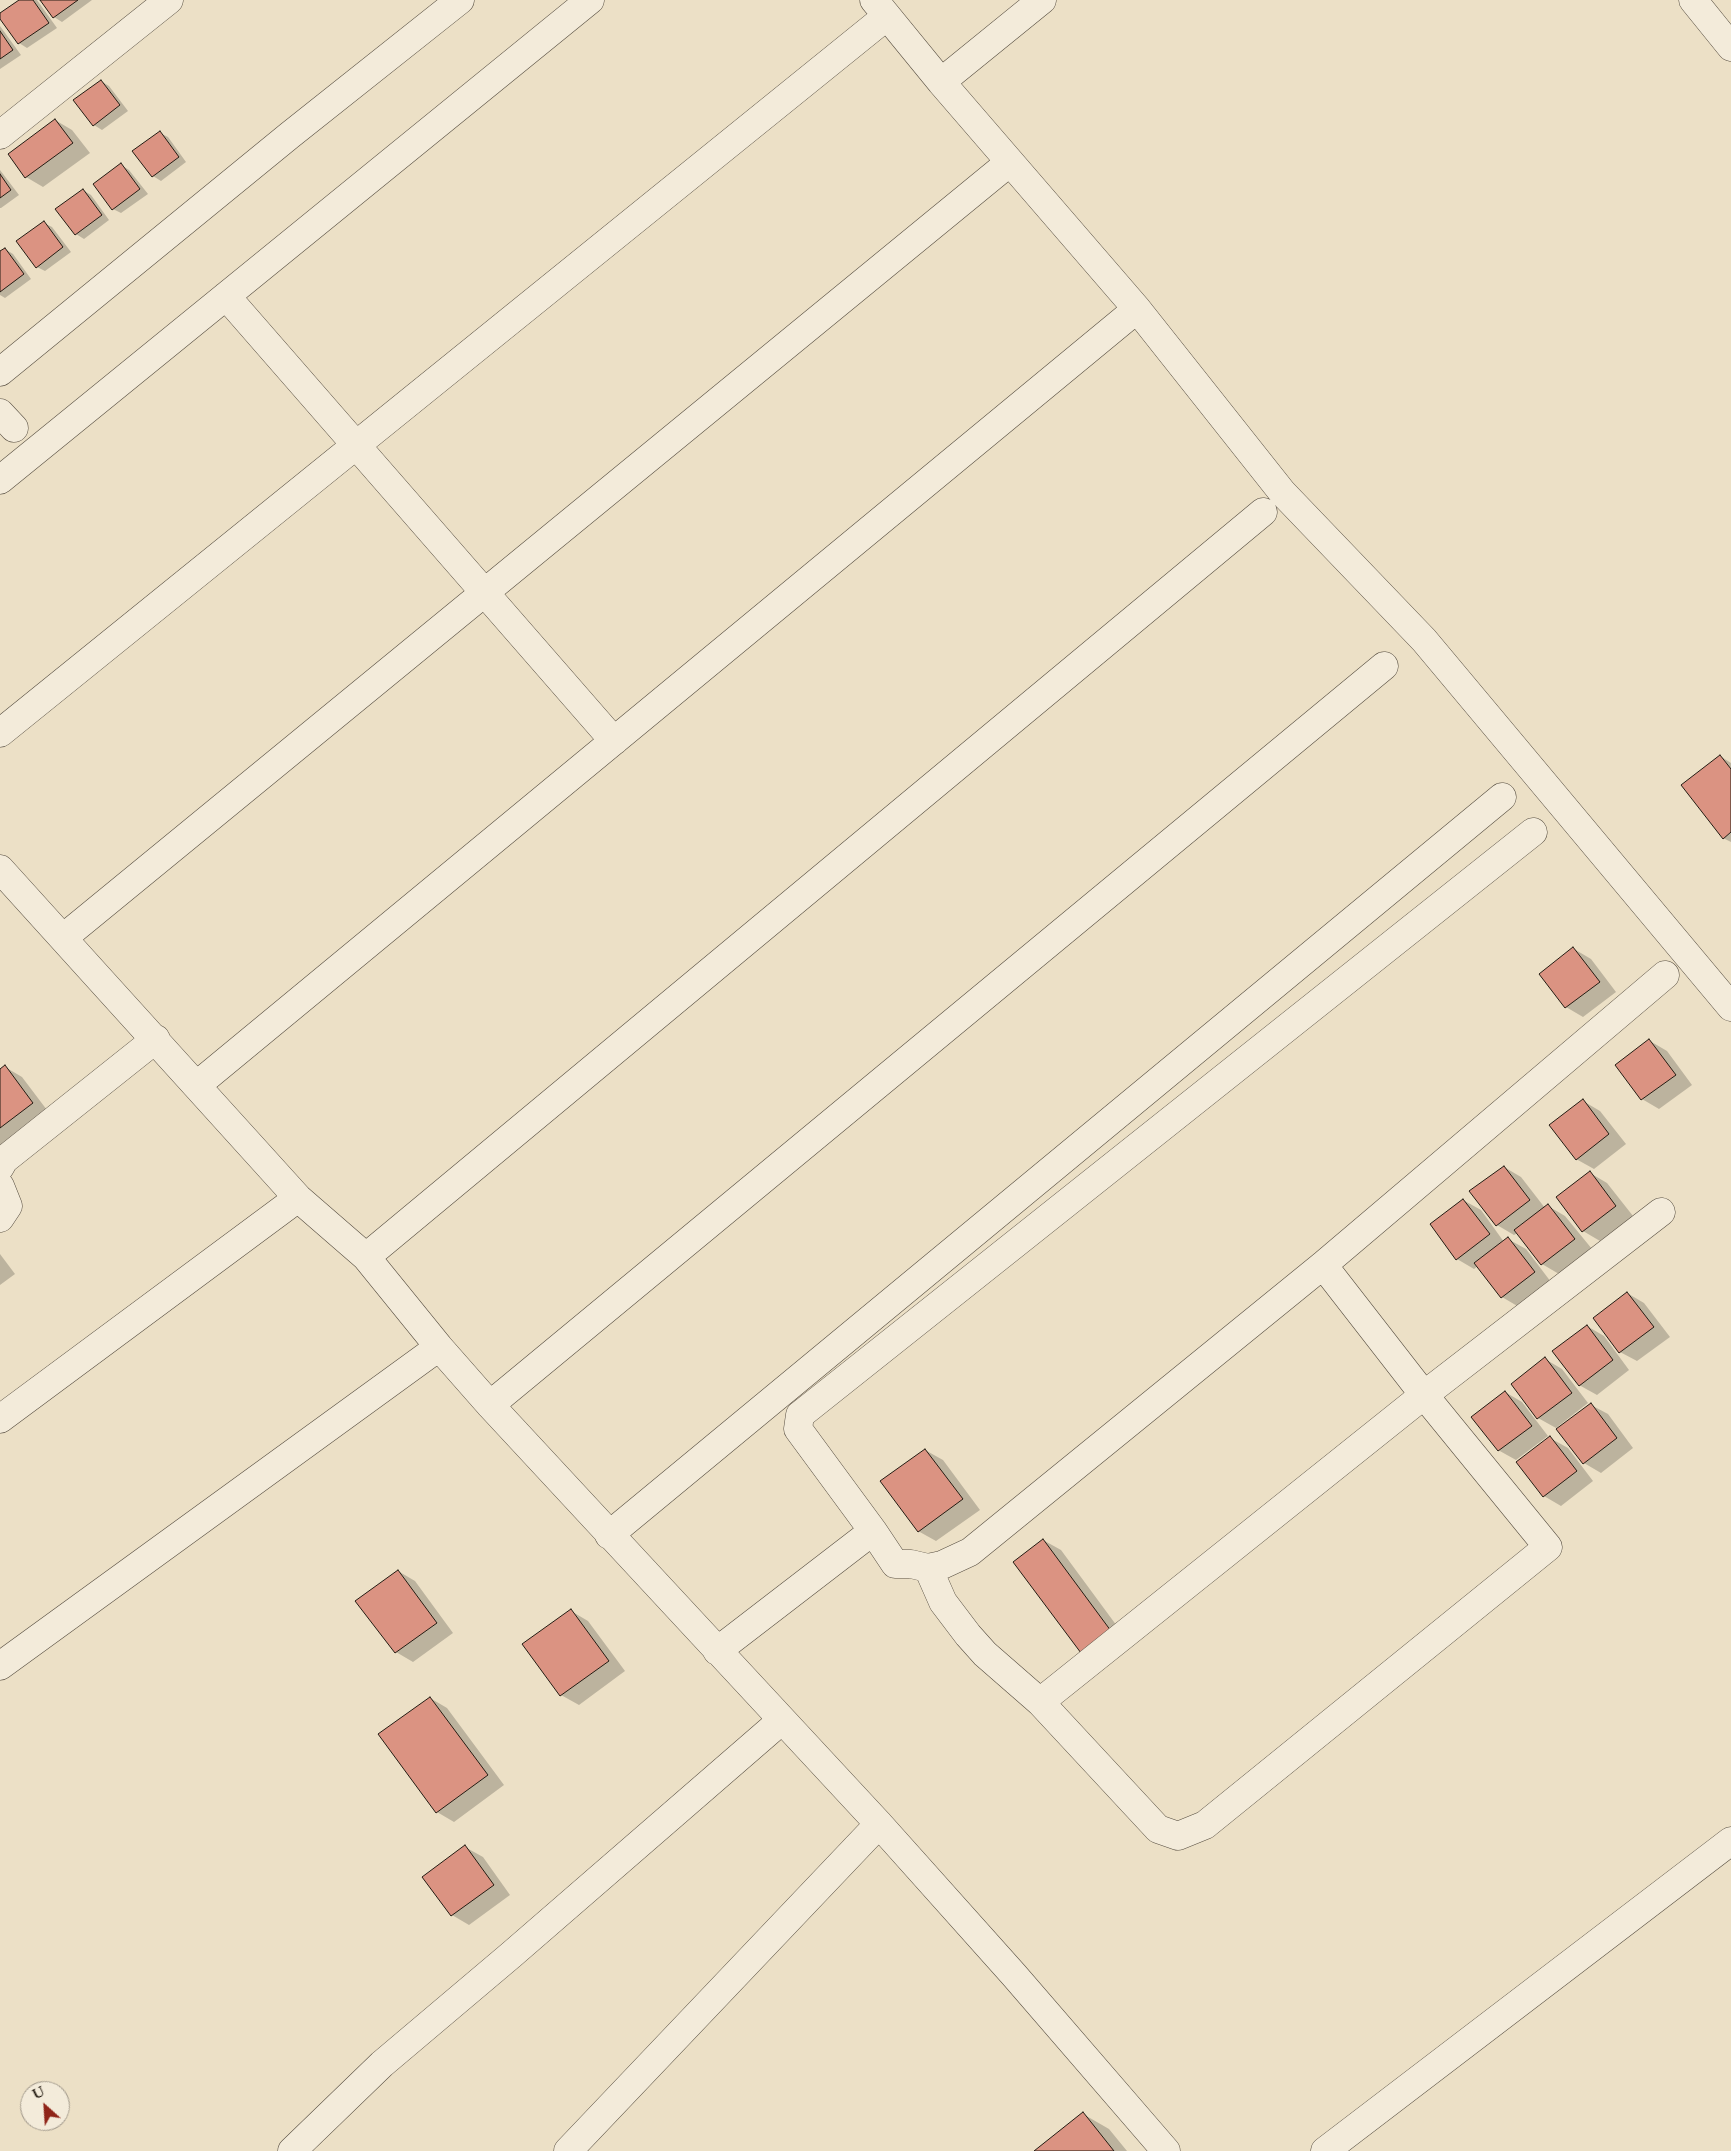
<!DOCTYPE html>
<html>
<head>
<meta charset="utf-8">
<style>
  body { margin:0 }
  #map { position:relative; width:1731px; height:2151px; overflow:hidden; background:#ece0c6; font-family:Cardo,serif }
  canvas { display:block }
  .north { position:absolute; left:20px; top:2081px; width:50px; height:50px; box-sizing:border-box; background:#f3ebda; border:1px solid #a0988a; border-radius:50%; rotate:334deg; font-size:14px; font-weight:700; line-height:20px; text-align:center; color:#241c13 }
  .north::after { content:''; display:block; margin:auto; width:18px; height:22px; background:#8f2418; clip-path:polygon(50% 0,100% 100%,50% 72%,0 100%) }
</style>
</head>
<body>
<div id="map">
<canvas width="1731" height="2151"></canvas>
<div class="north">U</div>
</div>
<script>
const ctx = document.querySelector('canvas').getContext('2d');
ctx.lineJoin = 'round';
function paint(path, color) {
  ctx.fillStyle = color;
  ctx.fill(path, 'evenodd');
}
function toPath(rows) {
  const path = new Path2D();
  for (const r of rows) {
    path.moveTo(r[0], r[1]);
    for (let i = 2; i < r.length; i += 2) path.lineTo(r[i], r[i + 1]);
  }
  return path;
}
function trace(path, color, width, dash) {
  ctx.strokeStyle = color;
  ctx.lineWidth = width;
  ctx.lineCap = dash ? 'butt' : 'round';
  ctx.setLineDash(dash || []);
  ctx.stroke(path);
}
paint(toPath([
  [21,0,37,0,57,28,27,48,19,43,0,17,0,15],
  [42,0,92,0,62,22,54,17],
  [0,26,21,55,0,69],
  [101,81,109,86,128,111,102,130,94,125],
  [55,120,72,130,90,153,43,187,26,177],
  [160,133,168,137,186,162,161,181,153,176],
  [121,165,129,170,148,194,121,213,113,209],
  [0,170,19,195,1,208,0,208],
  [83,190,91,195,109,220,84,239,76,234],
  [44,223,52,227,71,252,45,271,37,267],
  [5,249,13,254,31,279,5,298,0,295,0,253],
  [1720,756,1731,763,1731,842,1723,838],
  [1574,949,1591,959,1616,992,1583,1017,1566,1007,1541,974],
  [1650,1041,1667,1051,1692,1085,1659,1109,1642,1099,1617,1066],
  [5,1067,22,1077,50,1114,0,1150,0,1071],
  [1583,1101,1600,1111,1626,1144,1594,1169,1576,1159],
  [1504,1167,1521,1177,1545,1208,1548,1206,1565,1216,1592,1249,1559,1274,1542,1264,1518,1233,1514,1235,1497,1225,1471,1192],
  [1590,1173,1607,1183,1633,1216,1600,1241,1583,1231],
  [1463,1200,1481,1210,1504,1242,1508,1239,1526,1249,1551,1282,1519,1307,1502,1297,1478,1266,1474,1269,1457,1259],
  [0,1254,15,1274,0,1285],
  [1627,1293,1644,1303,1670,1337,1637,1361,1620,1352],
  [1587,1326,1604,1336,1629,1370,1597,1395,1579,1385],
  [1545,1359,1562,1369,1588,1403,1556,1428,1538,1418],
  [1505,1392,1522,1402,1548,1436,1516,1460,1498,1450],
  [1591,1405,1608,1414,1633,1448,1601,1473,1584,1463],
  [1550,1438,1568,1448,1593,1481,1561,1506,1544,1496],
  [925,1450,943,1460,980,1510,936,1541,918,1531],
  [1043,1540,1061,1550,1128,1641,1099,1662],
  [398,1571,415,1581,453,1633,413,1662,396,1652],
  [571,1611,588,1621,625,1671,579,1705,561,1695],
  [430,1698,447,1708,504,1785,454,1822,437,1812,380,1735],
  [465,1847,483,1857,510,1895,469,1925,452,1915],
  [1083,2114,1109,2129,1127,2151,1036,2151]
]), '#0003');
const building = toPath([
  [19,0,33,0,49,23,18,44,0,19,0,13,19,0],
  [40,0,78,0,53,18,40,0],
  [0,31,13,50,0,59,0,31],
  [101,80,120,105,93,126,73,100,101,80],
  [55,119,73,143,25,178,8,154,55,119],
  [160,131,179,157,152,177,132,151,160,131],
  [121,163,140,189,112,210,93,184,121,163],
  [0,174,11,190,0,198,0,174],
  [83,189,102,215,75,235,55,209,83,189],
  [44,221,63,247,36,268,16,241,44,221],
  [5,248,24,274,0,292,0,251,5,248],
  [1720,755,1731,769,1731,832,1723,839,1681,785,1720,755],
  [1573,947,1600,982,1565,1008,1539,974,1573,947],
  [1649,1039,1676,1075,1641,1100,1615,1065,1649,1039],
  [5,1065,33,1103,0,1128,0,1069,5,1065],
  [1583,1099,1609,1134,1576,1160,1549,1125,1583,1099],
  [1504,1166,1530,1200,1496,1226,1469,1191,1504,1166],
  [1590,1171,1616,1206,1582,1232,1556,1197,1590,1171],
  [1463,1199,1490,1234,1456,1260,1430,1224,1463,1199],
  [1548,1204,1575,1239,1541,1265,1514,1230,1548,1204],
  [1508,1237,1535,1272,1501,1298,1474,1263,1508,1237],
  [1627,1292,1654,1327,1619,1353,1593,1318,1627,1292],
  [1587,1325,1613,1360,1579,1386,1552,1351,1587,1325],
  [1545,1357,1572,1393,1537,1419,1511,1384,1545,1357],
  [1505,1391,1532,1426,1498,1451,1471,1417,1505,1391],
  [1591,1403,1617,1438,1583,1464,1556,1429,1591,1403],
  [1550,1436,1577,1471,1543,1497,1516,1462,1550,1436],
  [925,1449,963,1499,918,1532,880,1481,925,1449],
  [1043,1539,1111,1631,1081,1653,1013,1562,1043,1539],
  [398,1570,437,1623,395,1653,355,1601,398,1570],
  [571,1609,609,1661,560,1696,522,1644,571,1609],
  [430,1697,488,1775,436,1813,378,1734,430,1697],
  [465,1845,494,1885,451,1916,422,1877,465,1845],
  [1083,2112,1114,2151,1034,2151,1083,2112]
]);
paint(building, '#db9382');
trace(building, '#241c13', 1);
const minor = toPath([
  [874,0,941,82,1137,309,1282,492,1424,640,1731,1007],
  [1693,0,1731,47],
  [941,82,1042,0],
  [0,135,169,0],
  [226,296,614,741],
  [0,372,290,135,460,0],
  [0,413,14,428],
  [0,480,590,0],
  [0,733,887,16],
  [0,869,298,1198,366,1257,439,1347,490,1405,879,1824,1014,1975,1166,2151],
  [63,938,1010,162],
  [197,1085,1137,309],
  [0,1167,4,1160,156,1039],
  [0,1186,8,1206,0,1218],
  [366,1257,1263,512],
  [490,1405,1384,666],
  [0,1419,298,1198],
  [873,1531,798,1429,800,1415,1533,832],
  [609,1535,1502,797],
  [928,1568,943,1602,968,1635,985,1654,1040,1702,1158,1829,1178,1836,1205,1825,1548,1547,1424,1395,1323,1265],
  [717,1651,873,1531,895,1564,911,1564,928,1568,942,1565,970,1552,1323,1265,1665,975],
  [0,1666,439,1347],
  [1040,1702,1424,1395,1661,1212],
  [292,2151,382,2064,511,1955,782,1720],
  [568,2151,879,1824],
  [1325,2151,1731,1841]
]);
trace(minor, '#564d40', 29);
trace(minor, '#f3ebda', 28);
</script>
</body>
</html>
